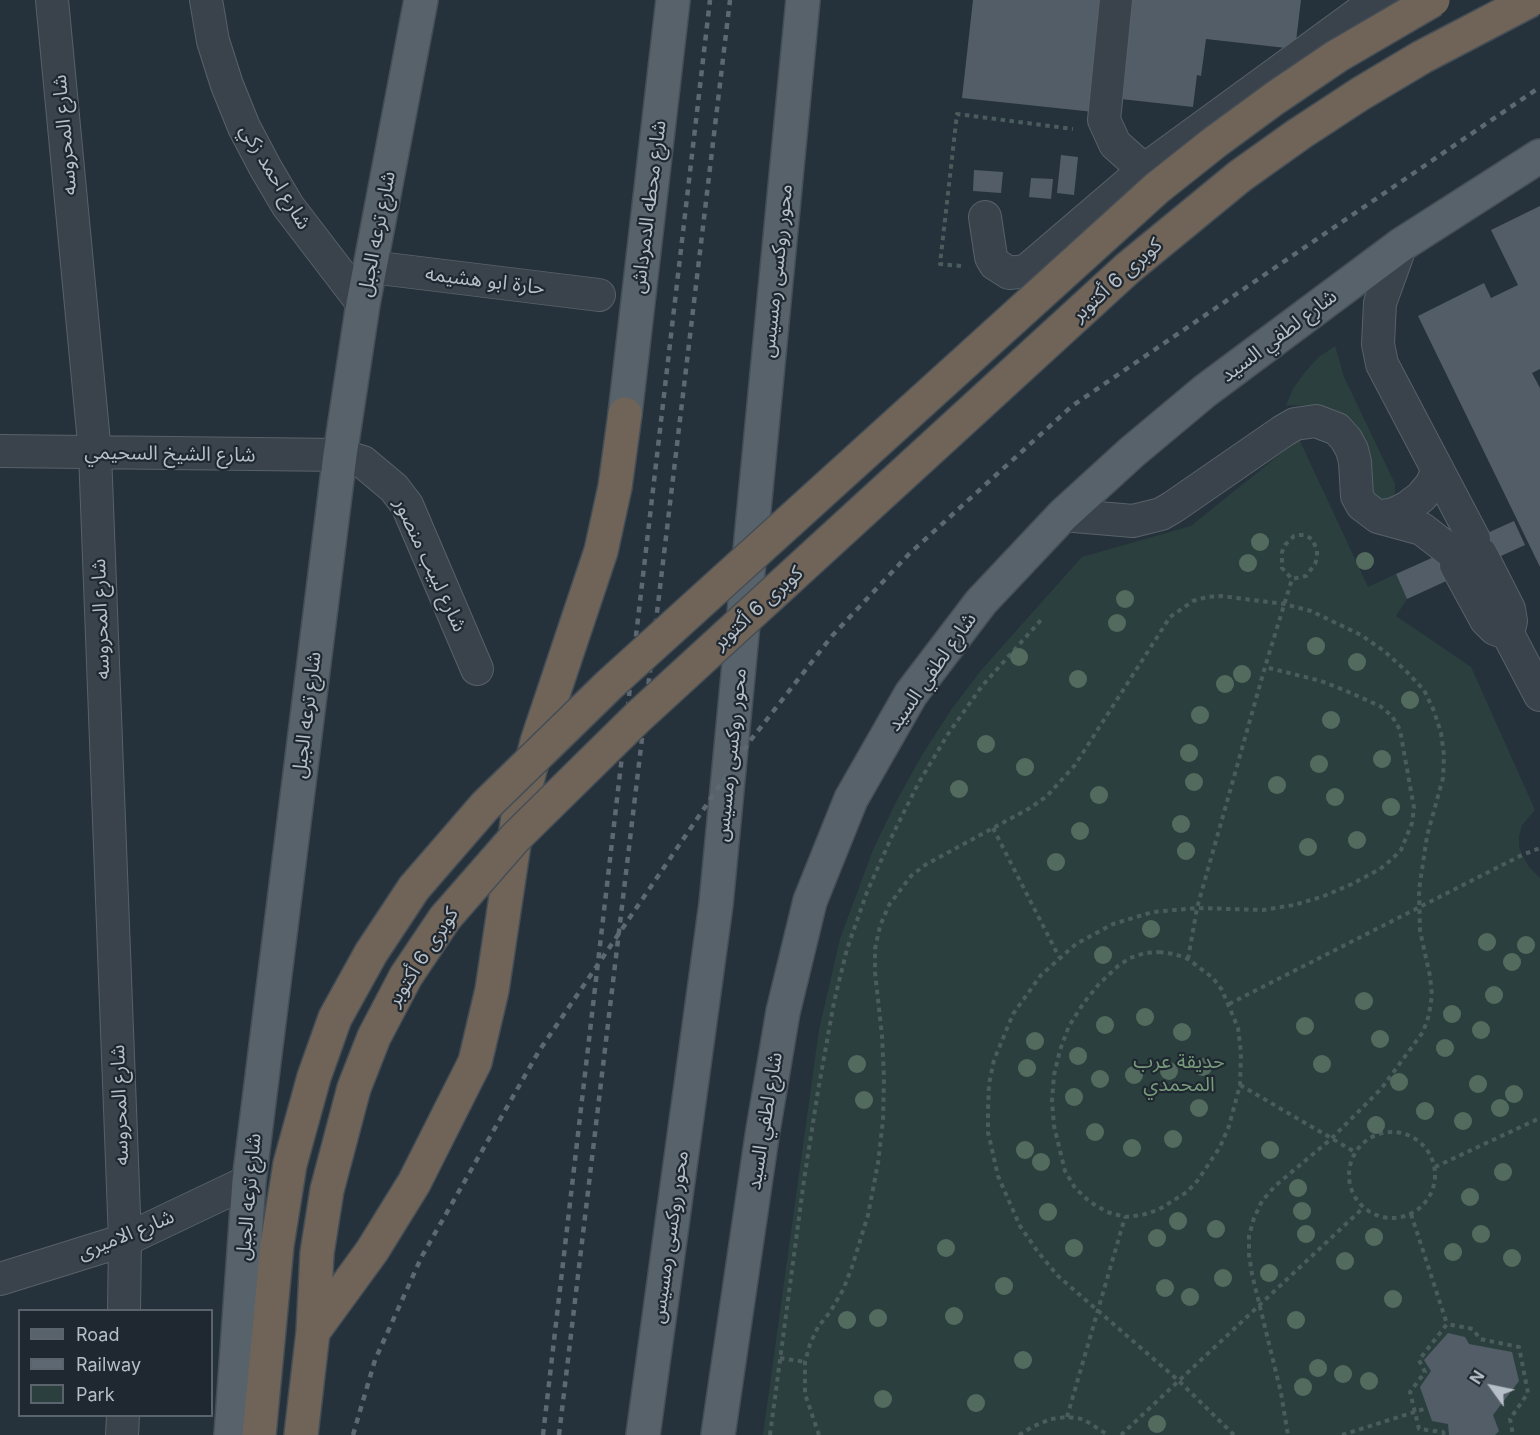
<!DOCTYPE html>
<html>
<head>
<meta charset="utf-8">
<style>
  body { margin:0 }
  #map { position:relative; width:1540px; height:1435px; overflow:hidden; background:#26323b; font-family:Inter,sans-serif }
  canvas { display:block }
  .legend { position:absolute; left:18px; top:1309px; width:195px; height:108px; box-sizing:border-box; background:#1f2830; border:2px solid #5b646c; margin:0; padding:8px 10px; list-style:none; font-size:18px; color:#b6bec7 }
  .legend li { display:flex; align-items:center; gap:12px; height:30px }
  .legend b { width:30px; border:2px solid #5b646c }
  .north { position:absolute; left:1462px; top:1357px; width:60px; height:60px; -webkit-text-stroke:4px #1f2830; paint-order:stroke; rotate:303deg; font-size:16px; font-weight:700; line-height:24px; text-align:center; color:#b6bec7 }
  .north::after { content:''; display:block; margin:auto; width:21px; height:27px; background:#b6bec7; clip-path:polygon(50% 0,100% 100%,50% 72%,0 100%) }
</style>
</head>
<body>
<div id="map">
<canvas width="1540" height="1435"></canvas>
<ul class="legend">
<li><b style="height:8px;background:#58626b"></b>Road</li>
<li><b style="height:8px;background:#5d6872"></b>Railway</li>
<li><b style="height:16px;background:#2b403e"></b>Park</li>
</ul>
<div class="north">N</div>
</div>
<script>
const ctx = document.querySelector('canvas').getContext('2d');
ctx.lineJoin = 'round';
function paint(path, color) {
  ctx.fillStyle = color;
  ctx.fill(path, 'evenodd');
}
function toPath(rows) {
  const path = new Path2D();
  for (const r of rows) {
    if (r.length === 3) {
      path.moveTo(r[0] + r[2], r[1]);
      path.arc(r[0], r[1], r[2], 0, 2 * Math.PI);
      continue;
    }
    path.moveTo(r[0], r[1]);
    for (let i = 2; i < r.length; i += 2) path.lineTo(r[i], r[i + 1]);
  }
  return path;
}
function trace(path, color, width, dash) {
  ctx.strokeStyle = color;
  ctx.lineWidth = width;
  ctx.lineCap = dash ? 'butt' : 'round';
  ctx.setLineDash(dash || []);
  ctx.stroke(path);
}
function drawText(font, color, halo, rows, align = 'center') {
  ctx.font = font + ' Inter,"Noto Sans Arabic",sans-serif';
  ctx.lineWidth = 4.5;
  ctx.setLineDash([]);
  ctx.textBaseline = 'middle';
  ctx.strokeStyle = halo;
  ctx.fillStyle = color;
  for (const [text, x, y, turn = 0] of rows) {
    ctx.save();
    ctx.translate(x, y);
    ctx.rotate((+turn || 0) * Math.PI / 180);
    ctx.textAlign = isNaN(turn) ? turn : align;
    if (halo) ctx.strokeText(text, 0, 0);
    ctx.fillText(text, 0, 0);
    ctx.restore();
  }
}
paint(toPath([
  [1335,346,1344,377,1395,484,1395,492,1391,498,1379,504,1318,406,1286,405,1294,387,1306,371,1319,357],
  [1299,439,1368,587,1396,574,1407,599,1396,616,1471,667,1535,810,1522,825,1519,836,1519,846,1522,855,1529,867,1540,878,1540,1435,763,1435,819,1030,840,939,873,850,896,802,922,755,951,710,983,668,1082,557,1191,526]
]), '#2b403e');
paint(toPath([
  [973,0,1107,0,1094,112,962,98],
  [1124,0,1301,0,1295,49,1206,39,1201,76,1197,75,1193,107,1112,98],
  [1061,155,1078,157,1074,195,1057,193],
  [974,170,1003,172,1001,193,973,191],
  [1031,178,1053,179,1051,199,1029,197],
  [1540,206,1540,369,1532,373,1540,388,1540,567,1418,316,1484,283,1491,298,1518,285,1491,230],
  [1514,521,1525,545,1407,599,1396,574],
  [1448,1333,1465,1337,1469,1344,1512,1352,1519,1381,1493,1415,1499,1431,1495,1435,1449,1435,1448,1424,1432,1421,1420,1387,1431,1371,1424,1360]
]), '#525d68');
const minor = toPath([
  [52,0,95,453,125,1240,124,1310],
  [206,0,213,41,227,85,244,127,265,167,288,206,363,304],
  [1116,0,1104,120,1115,144,1144,170],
  [985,217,991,257,995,264,1009,273,1026,271,1144,170,1366,8,1381,0],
  [1401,245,1380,303,1378,344,1382,364,1474,539],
  [371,267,599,295],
  [0,451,340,455,363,462,394,488,407,505,477,669],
  [1063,515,1133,521,1161,514,1173,507,1283,431,1295,424,1316,421,1337,429,1346,439,1352,450,1355,462,1357,496,1362,505,1378,517,1422,529,1449,550],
  [1378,517,1394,514,1408,507,1421,497,1431,485,1438,470],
  [1481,554,1509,609,1511,621,1508,634,1540,695],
  [1456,565,1486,620,1495,629,1508,634],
  [0,1279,125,1240,249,1181],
  [122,1435,123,1416]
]);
const major = toPath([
  [625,414,673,0],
  [231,1435,249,1181,340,455,363,304,421,0],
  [643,1435,716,904,803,0],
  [718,1435,762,1136,783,1012,810,901,851,799,911,694,981,602,1063,515,1132,452,1205,391,1401,245,1540,156]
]);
const highway = toPath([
  [313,1332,372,1251,414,1183,475,1062,492,990,518,817,537,742,601,551,615,487,625,414],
  [259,1435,277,1245,290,1164,314,1077,335,1018,371,953,414,888],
  [301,1435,313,1332,317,1253,327,1190,354,1088,374,1037,406,976,445,918]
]);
trace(minor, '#586169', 34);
trace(major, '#464f57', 36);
trace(highway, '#454e56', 36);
trace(toPath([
  [961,266,940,264,957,114,1073,129],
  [1299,535,1304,535,1312,539,1317,550,1317,558,1315,564,1306,576,1292,579,1282,568,1282,552,1285,545,1294,536,1299,535],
  [993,828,1059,957],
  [1159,952,1174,954,1188,959,1213,978,1222,990,1238,1028,1241,1053,1240,1085,1229,1126,1220,1147,1198,1180,1187,1192,1158,1210,1142,1215,1125,1217,1107,1212,1090,1202,1075,1188,1065,1171,1054,1126,1052,1101,1054,1075,1060,1050,1069,1026,1083,1004,1099,984,1118,966,1130,958,1145,953,1159,952],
  [1188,959,1197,908,1265,667,1292,579],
  [1229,1004,1522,855,1540,848],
  [1240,1085,1355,1152],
  [1392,1175,43],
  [1435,1167,1540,1118],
  [1411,1214,1447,1324],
  [780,1358,805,1362],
  [1067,1417,1125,1217],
  [770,1435,804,1180,818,1091,834,1002,847,949,867,892,892,836,918,784,948,734,982,686,1041,620],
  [819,1435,805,1394,805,1362,810,1344,818,1327,830,1312,843,1290,852,1267,868,1215,878,1163,883,1120,884,1078,882,1036,875,972,875,949,880,926,889,905,911,876,925,865,1030,808,1047,796,1075,765,1170,617,1193,601,1207,597,1221,596,1284,604,1311,611,1361,635,1384,651,1405,670,1424,690,1434,711,1441,733,1444,755,1443,778,1427,836,1419,890,1420,931,1430,976,1432,995,1429,1015,1423,1032,1381,1089,1331,1139,1275,1186,1262,1201,1254,1218,1249,1236,1249,1255,1252,1274,1281,1393,1288,1435],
  [1019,1435,1032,1427,1051,1419,1067,1417,1083,1419,1108,1435],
  [1121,1435,1363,1208],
  [1234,1435,1179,1381,1058,1276,1038,1252,1020,1226,998,1176,988,1132,988,1109,989,1084,994,1060,1013,1014,1041,975,1076,944,1113,924,1153,912,1197,908,1263,910,1294,905,1324,896,1352,884,1380,869,1391,860,1401,850,1412,823,1414,808,1400,730,1392,716,1380,706,1344,690,1321,681,1265,667],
  [1342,1435,1427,1408],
  [1444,1435,1443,1432,1419,1429,1410,1392,1425,1372,1419,1360,1447,1324,1473,1329,1480,1339,1519,1347,1528,1393,1510,1419,1513,1435]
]), '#4a5c5c', 4, [4.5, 4.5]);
trace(minor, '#3a434b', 32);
trace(major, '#58626b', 33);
trace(highway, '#706458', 33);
trace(toPath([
  [353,1435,375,1360,422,1256,539,1051,750,741,832,636,909,554,1072,406,1540,87],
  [543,1435,710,0],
  [559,1435,730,0]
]), '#5d6872', 4.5, [6, 6]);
const highwayBridge = toPath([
  [414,888,485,806,609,685,1157,188,1215,142,1275,98,1337,56,1433,0],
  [445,918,515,838,638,717,1128,268,1240,176,1299,134,1360,94,1422,57,1531,0]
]);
trace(highwayBridge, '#454e56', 36, []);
trace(highwayBridge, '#706458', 33);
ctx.fillStyle = '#536b5e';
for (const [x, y] of [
  [1260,542],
  [1365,561],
  [1248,563],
  [1125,599],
  [1117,623],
  [1316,646],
  [1019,657],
  [1357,662],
  [1242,674],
  [1078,679],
  [1225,684],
  [1410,700],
  [1200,715],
  [1331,720],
  [986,744],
  [1189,753],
  [1382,759],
  [1319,764],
  [1025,767],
  [1194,782],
  [1277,785],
  [959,789],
  [1099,795],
  [1335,797],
  [1391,807],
  [1181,824],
  [1080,831],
  [1357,840],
  [1308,847],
  [1186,851],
  [1056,862],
  [1151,929],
  [1487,942],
  [1526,945],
  [1103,955],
  [1512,962],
  [1494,995],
  [1364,1001],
  [1452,1014],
  [1145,1017],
  [1105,1025],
  [1305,1026],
  [1481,1030],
  [1182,1032],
  [1380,1039],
  [1035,1041],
  [1445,1048],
  [1078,1056],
  [857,1064],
  [1322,1064],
  [1203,1067],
  [1027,1068],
  [1169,1071],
  [1134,1075],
  [1100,1079],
  [1399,1082],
  [1478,1084],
  [1514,1094],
  [1074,1097],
  [864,1100],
  [1199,1108],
  [1500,1108],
  [1425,1111],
  [1463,1121],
  [1376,1125],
  [1095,1132],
  [1173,1139],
  [1132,1148],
  [1025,1150],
  [1270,1150],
  [1041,1162],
  [1503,1172],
  [1298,1188],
  [1470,1197],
  [1302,1211],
  [1048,1212],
  [1178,1221],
  [1216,1229],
  [1306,1234],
  [1481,1234],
  [1374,1237],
  [1157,1238],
  [946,1248],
  [1074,1248],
  [1453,1252],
  [1512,1258],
  [1345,1261],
  [1269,1273],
  [1223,1278],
  [1004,1286],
  [1165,1288],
  [1190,1297],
  [1393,1299],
  [954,1316],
  [878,1318],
  [847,1320],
  [1296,1320],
  [1023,1360],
  [1318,1368],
  [1343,1374],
  [1369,1381],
  [1303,1387],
  [883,1399],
  [976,1403],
  [1157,1424]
]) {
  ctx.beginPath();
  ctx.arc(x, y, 9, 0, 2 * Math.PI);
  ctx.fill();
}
drawText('20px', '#b6bec7', '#1f2830', [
  ["شارع المحروسه",65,135,-95],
  ["شارع احمد زكي",275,177,59],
  ["شارع محطه الدمرداش",649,207,-83],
  ["شارع ترعه الجبل",377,234,-79],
  ["محور روكسى رمسيس",777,271,-84],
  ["كوبرى 6 أكتوبر",1117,280,-42],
  ["حارة ابو هشيمه",485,281,7],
  ["شارع لطفي السيد",1279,336,-37],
  ["شارع الشيخ السحيمي",170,454,1],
  ["شارع لبيب منصور",430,565,65],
  ["كوبرى 6 أكتوبر",758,608,-42],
  ["شارع المحروسه",101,619,-92],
  ["شارع لطفي السيد",932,672,-55],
  ["شارع ترعه الجبل",307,715,-83],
  ["محور روكسى رمسيس",731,755,-84],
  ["كوبرى 6 أكتوبر",423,957,-57],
  ["شارع المحروسه",120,1105,-92],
  ["شارع لطفي السيد",765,1121,-81],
  ["شارع ترعه الجبل",249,1197,-85],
  ["شارع الاميرى",126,1235,-22],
  ["محور روكسى رمسيس",670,1237,-82]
]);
drawText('20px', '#779a7b', '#1f2830', [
  ["حديقة عرب",1179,1062],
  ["المحمدي",1179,1085]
]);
</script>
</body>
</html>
